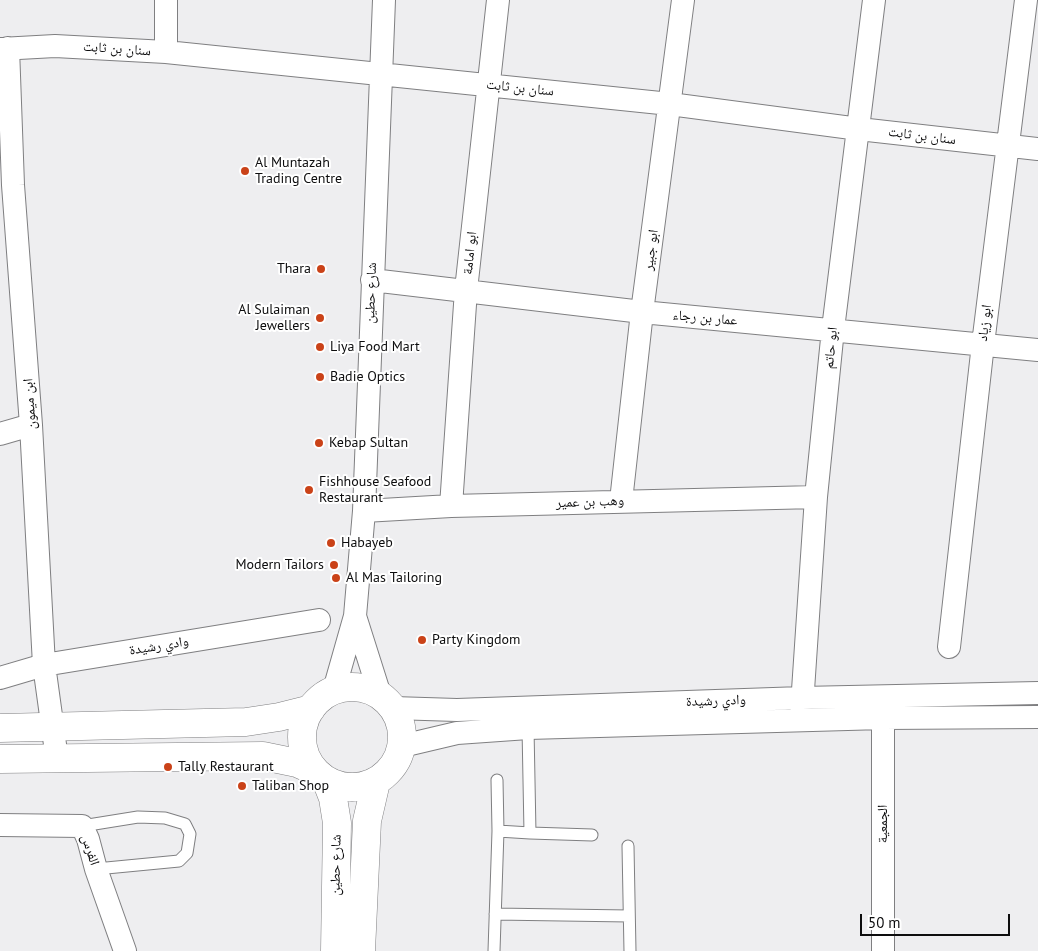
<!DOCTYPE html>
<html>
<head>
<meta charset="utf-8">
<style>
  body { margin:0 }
  #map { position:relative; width:1038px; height:951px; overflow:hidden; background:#eeeef0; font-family:"PT Sans",sans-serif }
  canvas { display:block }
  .scale { position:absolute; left:860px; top:914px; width:150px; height:22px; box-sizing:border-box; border:2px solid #0d0d0e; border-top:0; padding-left:6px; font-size:15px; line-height:18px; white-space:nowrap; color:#0d0d0e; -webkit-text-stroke:4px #fff; paint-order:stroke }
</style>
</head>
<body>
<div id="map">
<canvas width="1038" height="951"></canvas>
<div class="scale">50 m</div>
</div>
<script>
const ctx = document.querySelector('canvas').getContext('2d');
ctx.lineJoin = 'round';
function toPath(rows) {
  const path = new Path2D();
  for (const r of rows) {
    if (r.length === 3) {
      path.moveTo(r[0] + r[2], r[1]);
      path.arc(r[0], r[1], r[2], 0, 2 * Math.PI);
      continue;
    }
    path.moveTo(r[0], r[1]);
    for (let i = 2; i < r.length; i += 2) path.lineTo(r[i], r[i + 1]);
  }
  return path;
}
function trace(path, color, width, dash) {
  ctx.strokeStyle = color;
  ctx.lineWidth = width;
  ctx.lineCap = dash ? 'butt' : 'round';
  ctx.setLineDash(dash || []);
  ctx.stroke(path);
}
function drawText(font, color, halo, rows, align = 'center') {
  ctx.font = font + ' "PT Sans","Noto Naskh Arabic",sans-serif';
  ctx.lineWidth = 4;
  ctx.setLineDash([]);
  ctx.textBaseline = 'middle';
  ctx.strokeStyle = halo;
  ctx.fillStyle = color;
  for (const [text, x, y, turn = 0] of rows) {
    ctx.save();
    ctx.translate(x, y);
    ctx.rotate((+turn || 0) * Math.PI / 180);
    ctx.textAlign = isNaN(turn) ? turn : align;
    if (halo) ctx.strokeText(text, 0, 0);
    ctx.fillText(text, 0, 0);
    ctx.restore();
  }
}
const lane = toPath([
  [497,780,498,831],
  [82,826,138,817,165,818,185,824,190,834,187,853,179,861,96,869],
  [530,833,592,835],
  [628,846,630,951],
  [495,914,629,916],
  [494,951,498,831,530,833,528,728]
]);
const street = toPath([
  [8,48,13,185,31,425,44,665,57,759],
  [0,49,55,46,166,52,670,104,859,129,1038,149],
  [166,52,166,0],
  [372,280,642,312,1038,350],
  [0,434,31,425],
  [621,501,642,312,683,0],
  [451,506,466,290,498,0],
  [364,511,451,506,816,497],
  [355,616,380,695],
  [949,647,983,344,1026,0],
  [0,678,44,665,319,620],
  [334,690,355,616,364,511,384,0],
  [393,708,457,710,802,698,1038,693],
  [801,720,816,497,833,329,874,0],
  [402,746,457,733,528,728,883,718,1038,717],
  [0,825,82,826,88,839,96,869,125,951],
  [883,951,883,705]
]);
const secondary = toPath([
  [352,737,50],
  [0,728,246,722,279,717,311,709],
  [0,759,263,756,297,763,315,771],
  [326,780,333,798,337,823,335,951],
  [361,951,367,821,376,782]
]);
trace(lane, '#7f7f81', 13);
trace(street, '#7f7f81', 24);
trace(secondary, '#7f7f81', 29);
trace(lane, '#fff', 11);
trace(street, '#fff', 22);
trace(secondary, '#fff', 28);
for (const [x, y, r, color] of [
  [245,171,5,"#ca4218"],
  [321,269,5,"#ca4218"],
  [320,318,5,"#ca4218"],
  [320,347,5,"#ca4218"],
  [320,377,5,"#ca4218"],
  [319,443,5,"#ca4218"],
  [309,490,5,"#ca4218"],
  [331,543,5,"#ca4218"],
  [334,565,5,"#ca4218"],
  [336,578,5,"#ca4218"],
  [422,640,5,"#ca4218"],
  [168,767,5,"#ca4218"],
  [242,786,5,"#ca4218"]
]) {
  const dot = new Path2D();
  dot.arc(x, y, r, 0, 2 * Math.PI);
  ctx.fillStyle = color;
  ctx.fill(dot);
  trace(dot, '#fff', 2);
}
drawText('14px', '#0d0d0e', '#fff', [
  ["سنان بن ثابت",117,49,4],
  ["سنان بن ثابت",520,88,6],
  ["سنان بن ثابت",922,136,7],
  ["ابو جبير",651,250,-82],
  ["ابو امامة",470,253,-84],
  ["شارع حطين",371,293,-88],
  ["عمار بن رجاء",705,318,5],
  ["ابو زياد",985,323,-83],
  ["ابو حاتم",831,348,-84],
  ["ابن ميمون",30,404,-94],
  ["وهب بن عمير",590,502,-2],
  ["وادي رشيدة",159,646,-9],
  ["وادي رشيدة",716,701,-2],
  ["الجمعية",883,824,-90],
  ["الفرس",90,850,72],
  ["شارع حطين",336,865,-89]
]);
drawText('14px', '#0d0d0e', '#fff', [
  ["Al Muntazah",255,163],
  ["Trading Centre",255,179],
  ["Thara",311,269,"right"],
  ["Al Sulaiman",310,310,"right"],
  ["Jewellers",310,326,"right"],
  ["Liya Food Mart",330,347],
  ["Badie Optics",330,377],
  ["Kebap Sultan",329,443],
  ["Fishhouse Seafood",319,482],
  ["Restaurant",319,498],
  ["Habayeb",341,543],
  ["Modern Tailors",324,565,"right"],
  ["Al Mas Tailoring",346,578],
  ["Party Kingdom",432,640],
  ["Tally Restaurant",178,767],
  ["Taliban Shop",252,786]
], 'left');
</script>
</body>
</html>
